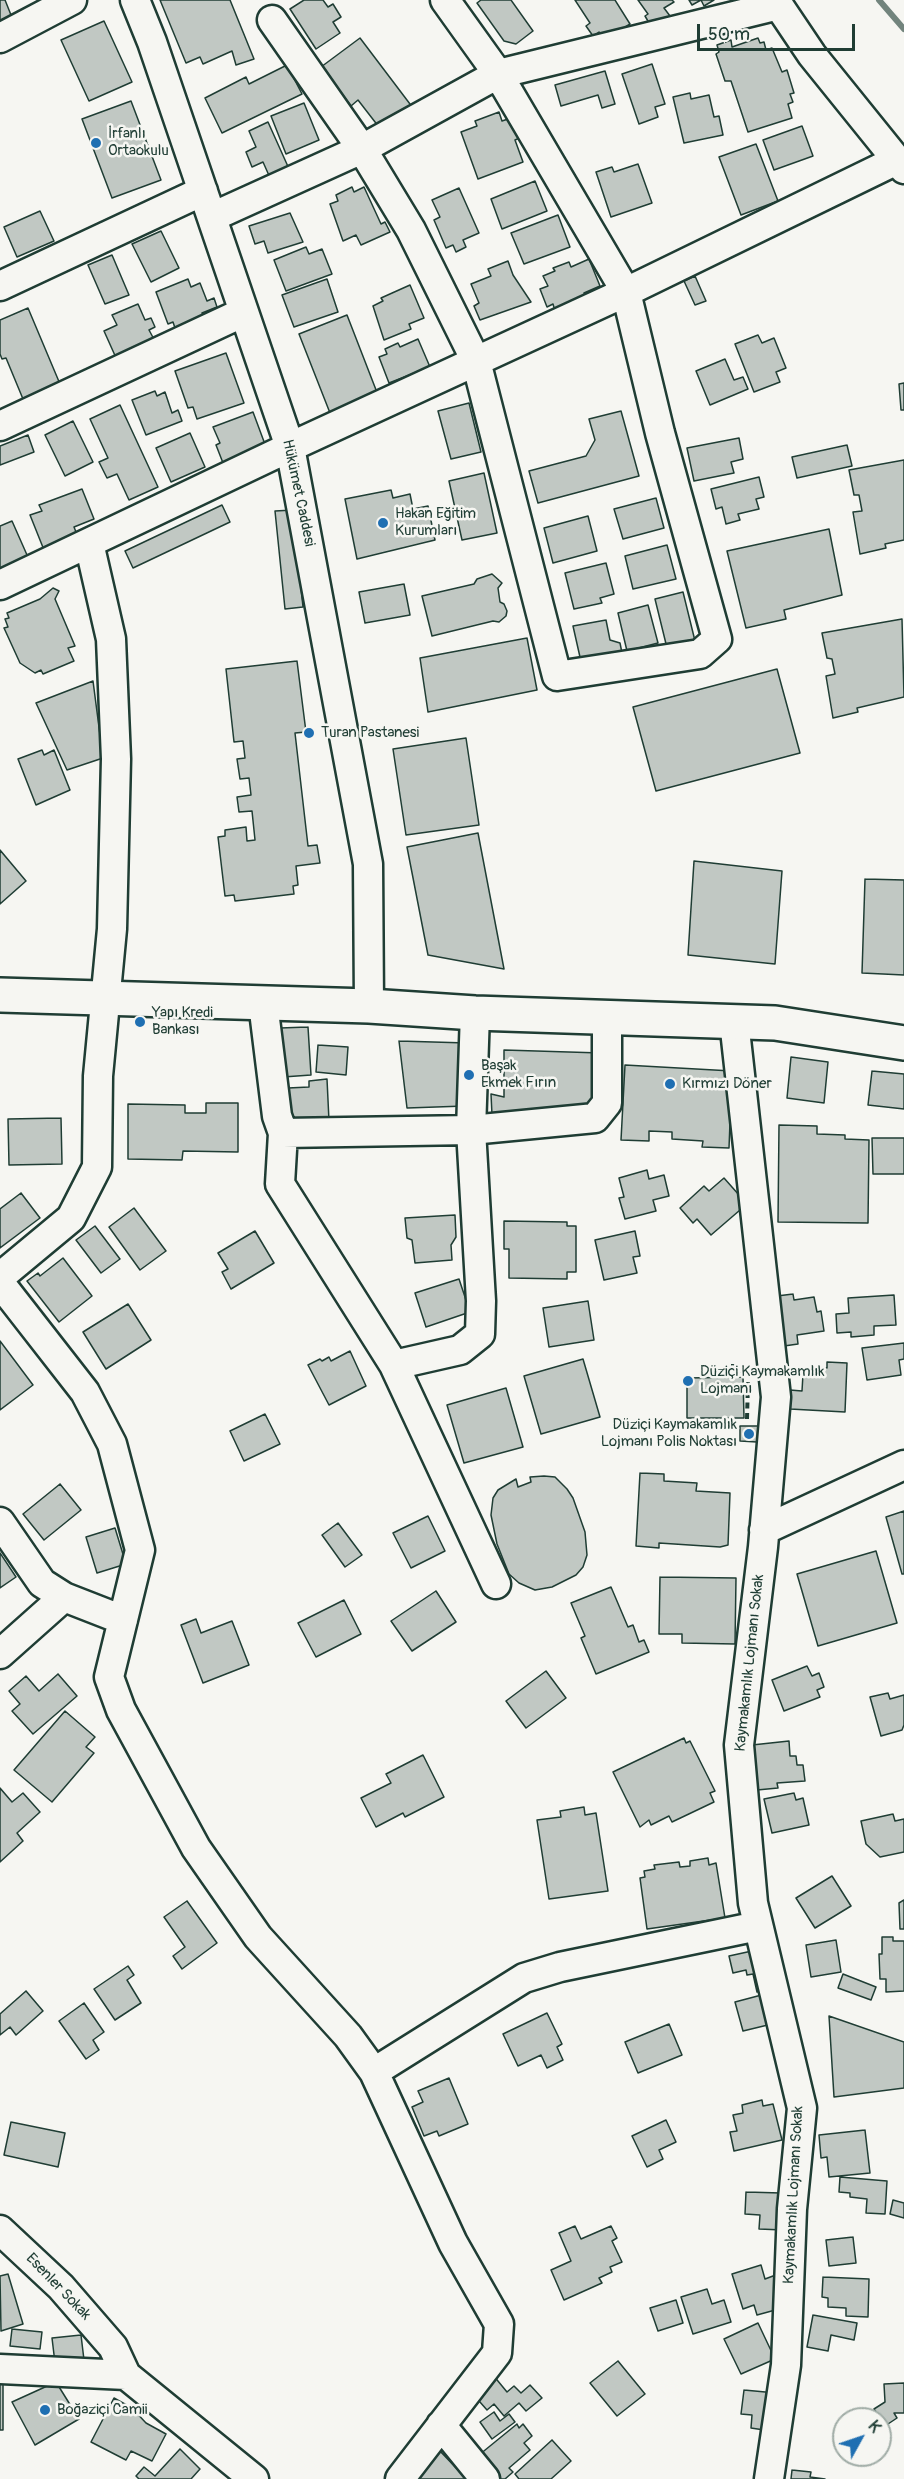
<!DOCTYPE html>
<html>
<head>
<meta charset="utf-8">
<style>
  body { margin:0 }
  #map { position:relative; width:904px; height:2479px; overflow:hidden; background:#f6f6f2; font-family:Pangolin,sans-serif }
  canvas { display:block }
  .north { position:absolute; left:832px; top:2407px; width:60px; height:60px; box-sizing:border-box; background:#f6f6f2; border:2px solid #a0aca6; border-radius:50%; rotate:50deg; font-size:16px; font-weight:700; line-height:24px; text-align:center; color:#1f3d34 }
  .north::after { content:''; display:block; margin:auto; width:21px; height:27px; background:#1f6fb2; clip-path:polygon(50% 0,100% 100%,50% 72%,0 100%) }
  .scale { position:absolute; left:697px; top:24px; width:158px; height:27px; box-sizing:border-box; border:3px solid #1f3d34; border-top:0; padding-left:8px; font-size:18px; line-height:21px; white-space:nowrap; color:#1f3d34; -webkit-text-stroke:4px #f6f6f2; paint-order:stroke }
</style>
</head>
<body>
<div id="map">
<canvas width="904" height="2479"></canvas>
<div class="north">K</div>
<div class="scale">50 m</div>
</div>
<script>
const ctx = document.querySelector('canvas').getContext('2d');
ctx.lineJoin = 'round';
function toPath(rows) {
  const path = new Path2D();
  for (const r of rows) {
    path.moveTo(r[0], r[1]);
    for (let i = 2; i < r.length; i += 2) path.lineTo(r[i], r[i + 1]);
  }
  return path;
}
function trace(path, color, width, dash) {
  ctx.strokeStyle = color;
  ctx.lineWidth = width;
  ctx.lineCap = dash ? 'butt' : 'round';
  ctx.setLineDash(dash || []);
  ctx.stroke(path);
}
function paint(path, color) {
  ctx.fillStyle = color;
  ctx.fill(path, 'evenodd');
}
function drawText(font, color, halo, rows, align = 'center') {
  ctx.font = font + ' Pangolin,sans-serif';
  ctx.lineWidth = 5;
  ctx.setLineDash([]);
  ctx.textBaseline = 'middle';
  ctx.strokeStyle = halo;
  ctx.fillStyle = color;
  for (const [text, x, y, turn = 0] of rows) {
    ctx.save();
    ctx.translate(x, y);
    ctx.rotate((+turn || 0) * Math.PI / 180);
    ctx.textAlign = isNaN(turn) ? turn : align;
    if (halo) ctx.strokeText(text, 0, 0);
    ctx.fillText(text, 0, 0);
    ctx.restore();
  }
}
trace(toPath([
  [879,0,904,29]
]), '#72847d', 6);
const building = toPath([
  [0,0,5,0,13,20,0,26,0,0],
  [160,0,230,0,254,59,236,65,232,51,203,64,200,57,186,63,160,0],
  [304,0,323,0,328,7,333,4,341,17,333,22,340,33,316,49,290,9,304,0],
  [481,0,511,0,533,31,516,44,504,41,477,3,481,0],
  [575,0,615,0,630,24,605,40,599,32,593,36,586,26,590,23,575,0],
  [638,0,672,0,674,2,664,8,670,16,652,28,645,16,648,14,638,0],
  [689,0,714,0,704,6,701,0,692,5,689,0],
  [104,21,132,82,89,101,61,40,104,21],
  [360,38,413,108,382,131,358,100,351,106,321,67,360,38],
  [758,38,760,43,764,42,766,50,772,48,782,72,787,70,794,93,790,94,793,102,788,104,792,118,748,132,731,81,725,81,716,54,719,52,717,45,731,40,732,47,758,38],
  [652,64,665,104,655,107,658,117,639,124,622,74,652,64],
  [287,65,302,94,222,133,205,98,246,77,249,84,287,65],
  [605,71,615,104,602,108,598,95,561,106,555,85,605,71],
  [690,93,691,99,709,95,714,117,719,116,723,135,684,143,673,97,690,93],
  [131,101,161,180,112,198,82,119,131,101],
  [304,103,319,140,286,154,271,116,304,103],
  [499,112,502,121,514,117,522,137,515,140,523,162,478,179,461,132,477,126,475,121,499,112],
  [268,122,290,171,271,180,263,162,252,167,246,152,256,147,249,131,268,122],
  [802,126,813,156,774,170,763,140,802,126],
  [756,144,778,201,741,215,719,157,756,144],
  [638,164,652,203,611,217,596,172,612,167,614,172,638,164],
  [535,181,547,211,502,229,491,199,535,181],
  [352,187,354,192,364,187,381,224,385,222,390,232,361,245,356,235,343,241,330,204,338,201,336,195,352,187],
  [459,188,479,233,463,240,466,247,456,252,453,245,446,248,434,220,440,217,432,200,459,188],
  [40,211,54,241,17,257,4,227,40,211],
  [290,213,303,242,268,253,264,241,255,244,249,226,290,213],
  [558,215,570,247,524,264,511,233,558,215],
  [161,231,179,268,151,282,132,244,161,231],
  [306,247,309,254,322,249,332,274,286,291,274,260,306,247],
  [112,255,129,295,105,304,88,265,112,255],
  [589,259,600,286,584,293,586,298,555,311,553,304,547,307,540,289,548,286,543,276,555,271,553,268,569,262,571,267,589,259],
  [508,261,513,275,531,302,480,320,474,306,479,303,471,284,491,276,488,269,508,261],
  [695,276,706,301,695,305,684,281,695,276],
  [188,279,191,287,200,283,207,301,214,298,217,307,202,313,204,317,175,328,173,322,168,324,156,292,188,279],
  [327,279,338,312,294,327,282,295,327,279],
  [410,285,424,318,409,324,411,329,384,340,373,306,383,301,381,298,410,285],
  [138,304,145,320,151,318,155,327,149,330,156,343,117,360,104,331,117,325,112,315,138,304],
  [28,308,60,384,23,399,6,358,2,359,0,354,0,320,28,308],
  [347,315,378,395,330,413,299,334,347,315],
  [758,335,762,343,774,338,786,368,776,372,780,382,754,392,735,344,758,335],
  [418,339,430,367,389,383,379,357,387,354,385,349,398,343,400,347,418,339],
  [226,353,244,403,197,419,193,407,188,408,175,371,226,353],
  [725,359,734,380,743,377,748,389,710,405,696,371,725,359],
  [904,383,904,410,901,410,899,384,904,383],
  [155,391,157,396,165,392,172,413,178,410,182,421,146,435,132,400,155,391],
  [469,403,481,452,451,459,438,411,469,403],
  [120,405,158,487,129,500,117,474,107,478,99,462,108,458,90,419,120,405],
  [621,411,639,476,538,503,529,471,586,456,595,440,589,419,621,411],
  [253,412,266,447,223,463,216,445,220,443,213,427,253,412],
  [73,421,93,462,65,476,45,435,73,421],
  [190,433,205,467,171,482,156,448,190,433],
  [28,435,34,452,0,465,0,446,28,435],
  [739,438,743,459,731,462,734,473,694,481,687,448,739,438],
  [847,445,852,466,797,478,792,457,847,445],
  [904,460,904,540,885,544,886,548,860,554,853,512,862,511,859,495,854,495,849,470,904,460],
  [484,473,497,533,462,540,449,481,484,473],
  [759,477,764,497,756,499,759,509,738,514,740,520,726,524,722,507,716,509,711,489,759,477],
  [82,489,94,519,74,527,80,542,46,555,30,515,42,511,39,505,82,489],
  [391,490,393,498,410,494,413,509,428,506,435,540,357,559,345,499,391,490],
  [656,498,664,528,623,539,614,509,656,498],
  [222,505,230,522,133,568,125,551,222,505],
  [293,510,303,607,285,609,275,511,293,510],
  [588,516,597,551,553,563,544,528,588,516],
  [12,521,31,564,0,577,0,526,12,521],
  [829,529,842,595,784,610,786,619,746,628,727,551,829,529],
  [667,545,676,579,633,589,625,556,667,545],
  [606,563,614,594,600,598,602,603,574,609,565,573,606,563],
  [492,574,502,583,498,588,500,602,504,604,507,611,506,616,499,622,493,621,432,636,422,596,474,584,477,579,492,574],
  [404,584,410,615,365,623,359,592,404,584],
  [53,588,59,591,55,599,75,646,68,648,74,661,43,674,41,670,35,673,20,663,4,628,8,627,5,619,9,618,7,613,40,599,53,588],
  [683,592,696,645,668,652,655,599,683,592],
  [648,605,658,643,627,651,618,613,648,605],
  [902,619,904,697,857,708,858,712,833,718,826,676,835,674,832,659,827,658,822,633,902,619],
  [606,620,610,640,620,643,623,658,582,666,573,626,606,620],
  [527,638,537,690,428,712,420,658,527,638],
  [297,661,306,732,295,733,308,846,317,845,320,863,296,866,298,885,293,886,294,894,235,901,234,895,225,896,218,837,225,836,225,830,246,827,247,841,255,840,252,811,239,812,237,797,251,795,249,778,240,779,237,759,245,758,243,741,234,742,226,669,297,661],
  [777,669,800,753,656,791,633,707,777,669],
  [93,681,103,758,67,770,36,703,93,681],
  [466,738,479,825,406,835,393,749,466,738],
  [42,750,44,755,54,750,70,790,36,805,18,759,42,750],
  [478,833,504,969,428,955,407,847,478,833],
  [0,850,26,881,0,904,0,850],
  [694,861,782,871,775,964,688,955,694,861],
  [865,879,904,880,904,975,862,973,865,879],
  [308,1027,311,1075,283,1077,280,1028,308,1027],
  [399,1041,467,1043,465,1106,407,1108,399,1041],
  [318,1045,348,1047,346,1075,316,1072,318,1045],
  [504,1050,601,1053,599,1106,492,1115,491,1094,504,1097,504,1050],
  [791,1057,828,1062,824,1103,787,1098,791,1057],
  [625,1065,732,1071,729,1148,702,1147,703,1141,672,1139,672,1132,649,1131,649,1141,621,1140,625,1065],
  [872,1071,904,1074,904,1109,868,1105,872,1071],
  [327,1079,329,1121,289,1123,288,1088,309,1087,309,1081,327,1079],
  [206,1103,238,1103,238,1152,183,1151,182,1160,128,1159,128,1104,185,1105,185,1113,206,1113,206,1103],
  [61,1118,62,1164,9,1165,8,1119,61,1118],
  [779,1125,817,1126,817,1134,845,1135,845,1139,869,1140,868,1223,778,1222,779,1125],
  [872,1138,904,1138,904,1174,873,1174,872,1138],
  [647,1170,649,1179,664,1175,669,1196,653,1200,656,1211,625,1219,619,1198,624,1197,619,1178,647,1170],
  [724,1178,747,1204,711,1235,697,1219,693,1223,680,1208,704,1186,709,1191,724,1178],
  [21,1193,40,1218,0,1248,0,1209,21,1193],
  [134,1208,166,1251,140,1270,109,1227,134,1208],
  [455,1215,456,1237,451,1245,452,1260,415,1263,412,1240,407,1238,405,1218,455,1215],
  [504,1221,567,1222,567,1226,576,1226,576,1272,567,1272,567,1279,509,1278,509,1249,504,1249,504,1221],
  [95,1226,120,1259,101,1273,76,1240,95,1226],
  [255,1231,274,1263,231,1289,222,1272,228,1269,218,1253,255,1231],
  [635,1231,640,1256,633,1257,637,1273,604,1280,595,1240,635,1231],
  [63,1258,92,1296,59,1322,27,1281,38,1273,40,1276,63,1258],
  [459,1279,470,1312,426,1327,415,1293,459,1279],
  [793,1294,794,1300,814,1297,817,1312,821,1311,824,1331,797,1335,798,1344,784,1346,777,1296,793,1294],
  [894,1295,896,1325,874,1326,874,1335,851,1337,851,1332,837,1333,836,1314,849,1313,848,1298,894,1295],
  [588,1301,594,1340,549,1347,543,1308,588,1301],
  [128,1304,151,1340,106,1369,83,1332,128,1304],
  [0,1341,33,1385,0,1410,0,1341],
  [904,1343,904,1359,899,1360,901,1375,867,1380,862,1348,904,1343],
  [350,1351,366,1386,329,1405,308,1365,320,1359,322,1361,329,1357,331,1361,350,1351],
  [583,1359,600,1417,541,1434,524,1376,583,1359],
  [827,1362,847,1363,845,1412,790,1409,790,1390,802,1391,803,1374,814,1375,814,1367,827,1368,827,1362],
  [743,1377,744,1418,687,1418,687,1378,743,1377],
  [506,1388,523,1447,464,1463,447,1405,506,1388],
  [265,1414,280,1444,244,1461,230,1431,265,1414],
  [740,1426,758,1426,757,1442,740,1441,740,1426],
  [640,1473,664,1474,664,1481,697,1483,696,1491,730,1493,728,1545,720,1547,659,1543,659,1548,636,1546,640,1473],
  [544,1476,555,1477,567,1489,573,1498,585,1532,587,1555,583,1567,576,1575,552,1587,535,1590,519,1583,509,1574,497,1544,491,1515,493,1498,498,1490,516,1479,518,1487,531,1482,530,1477,544,1476],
  [60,1484,81,1510,44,1540,23,1514,60,1484],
  [904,1511,904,1574,902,1574,886,1517,904,1511],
  [428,1516,445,1551,411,1568,393,1533,428,1516],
  [338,1523,362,1555,345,1567,322,1535,338,1523],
  [115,1528,126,1564,97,1573,86,1537,115,1528],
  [876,1551,897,1623,818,1646,797,1574,876,1551],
  [0,1553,16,1577,0,1588,0,1553],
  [660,1577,736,1578,735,1644,682,1643,682,1634,659,1634,660,1577],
  [611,1587,628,1627,633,1625,639,1642,644,1640,649,1652,596,1674,581,1638,585,1636,571,1603,611,1587],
  [436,1591,456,1622,412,1651,391,1621,436,1591],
  [344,1600,361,1634,316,1657,298,1623,344,1600],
  [196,1619,201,1633,232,1621,249,1665,203,1683,181,1625,196,1619],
  [807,1666,812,1676,819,1673,824,1687,817,1690,820,1697,784,1711,772,1680,807,1666],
  [546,1671,566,1698,526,1728,506,1701,546,1671],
  [58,1674,77,1696,33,1734,12,1711,20,1704,9,1691,26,1676,39,1691,58,1674],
  [888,1693,890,1699,904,1695,904,1725,902,1730,881,1736,870,1697,888,1693],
  [65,1711,95,1737,86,1747,94,1753,52,1802,14,1770,65,1711],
  [684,1738,686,1743,690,1741,715,1791,710,1793,714,1802,672,1822,669,1816,651,1825,649,1820,640,1827,613,1772,684,1738],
  [789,1741,790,1756,796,1756,797,1765,803,1765,805,1781,777,1783,778,1788,757,1790,752,1745,789,1741],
  [423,1755,444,1797,405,1817,403,1813,376,1827,361,1798,391,1783,386,1774,423,1755],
  [0,1788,12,1802,23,1793,40,1812,17,1833,23,1841,0,1862,0,1788],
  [794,1793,796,1800,803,1798,809,1825,772,1833,764,1799,794,1793],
  [584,1807,585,1815,596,1813,608,1891,549,1899,537,1820,561,1817,560,1811,584,1807],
  [893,1814,895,1821,904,1819,904,1852,880,1857,866,1844,861,1821,893,1814],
  [708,1858,709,1865,716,1863,725,1918,647,1929,640,1878,645,1877,644,1871,655,1869,654,1865,679,1862,680,1867,690,1866,690,1861,708,1858],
  [832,1876,851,1906,815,1928,796,1898,832,1876],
  [904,1900,904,1929,900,1929,899,1903,904,1900],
  [187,1901,217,1943,182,1969,173,1956,185,1947,164,1917,187,1901],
  [882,1937,893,1937,893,1941,904,1941,904,1991,886,1992,886,1979,880,1979,879,1954,882,1954,882,1937],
  [836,1940,841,1972,811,1977,806,1945,836,1940],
  [761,1949,770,1989,757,1992,753,1974,747,1975,746,1970,733,1973,729,1956,761,1949],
  [128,1966,134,1975,127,1980,141,2003,115,2020,94,1989,128,1966],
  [843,1974,876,1987,871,2000,838,1988,843,1974],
  [26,1991,43,2011,16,2035,10,2027,0,2035,0,2014,26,1991],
  [769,1993,776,2023,743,2031,735,2002,769,1993],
  [84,2003,104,2032,93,2040,99,2050,86,2059,59,2021,84,2003],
  [547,2013,562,2044,557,2047,563,2060,547,2068,541,2055,518,2066,503,2034,547,2013],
  [829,2016,904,2042,904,2088,834,2097,829,2016],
  [669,2024,682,2055,638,2073,625,2042,669,2024],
  [449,2078,468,2124,439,2136,437,2131,424,2136,412,2107,423,2102,418,2091,449,2078],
  [762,2100,763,2106,773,2104,782,2140,734,2151,730,2132,737,2131,733,2115,743,2113,742,2105,762,2100],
  [666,2120,676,2142,659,2150,663,2159,647,2167,632,2136,666,2120],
  [11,2122,65,2133,58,2167,4,2155,11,2122],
  [865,2130,870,2173,829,2177,827,2157,821,2158,819,2135,865,2130],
  [840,2177,887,2181,885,2214,866,2213,867,2199,850,2197,850,2193,839,2192,840,2177],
  [746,2192,781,2193,783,2230,759,2229,760,2215,745,2214,746,2192],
  [893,2200,904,2203,904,2218,890,2214,893,2200],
  [575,2226,581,2239,611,2226,617,2238,612,2241,622,2262,610,2267,612,2272,599,2278,602,2283,564,2300,551,2270,571,2261,559,2233,575,2226],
  [853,2237,856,2263,829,2266,826,2240,853,2237],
  [761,2265,765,2279,781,2273,786,2289,774,2293,779,2309,757,2315,754,2305,743,2309,732,2274,761,2265],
  [8,2274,23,2324,1,2331,0,2276,8,2274],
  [823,2277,869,2279,868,2317,846,2316,846,2308,828,2307,828,2298,822,2297,823,2277],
  [707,2289,712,2304,724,2300,731,2322,693,2334,681,2297,707,2289],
  [676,2300,683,2323,658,2331,650,2308,676,2300],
  [813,2315,857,2323,854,2340,831,2335,828,2351,807,2347,813,2315],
  [758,2323,775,2359,741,2374,724,2339,758,2323],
  [12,2329,42,2332,40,2349,10,2346,12,2329],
  [81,2335,84,2360,55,2363,52,2338,81,2335],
  [618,2361,645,2394,617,2416,590,2383,618,2361],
  [493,2375,507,2392,514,2386,521,2393,530,2385,542,2398,526,2411,519,2403,504,2416,494,2404,487,2410,472,2393,493,2375],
  [56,2382,79,2419,35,2445,12,2402,56,2382],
  [0,2383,3,2383,3,2430,0,2430,0,2383],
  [904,2383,904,2413,894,2413,897,2418,885,2426,874,2409,885,2402,884,2384,904,2383],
  [744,2390,776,2393,764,2430,751,2428,752,2415,741,2414,744,2390],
  [114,2398,132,2408,146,2423,166,2434,152,2461,131,2451,126,2460,91,2442,114,2398],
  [494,2412,500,2421,509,2414,515,2422,492,2439,480,2422,494,2412],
  [517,2424,519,2428,523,2424,532,2436,524,2443,530,2450,509,2468,513,2472,505,2479,499,2479,479,2455,517,2424],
  [552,2440,571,2461,551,2479,519,2479,515,2474,552,2440],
  [180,2449,200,2469,191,2479,139,2479,136,2476,144,2467,155,2476,180,2449],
  [438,2449,460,2472,465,2467,476,2479,416,2479,438,2449],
  [792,2470,811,2472,810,2477,825,2479,791,2479,792,2470]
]);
paint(building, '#c1c8c3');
trace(building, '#1f3d34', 1.5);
const minor = toPath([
  [135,0,152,42,290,447,368,864,369,1006],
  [775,0,812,55,904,169],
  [272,20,362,149,411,230,476,361,557,676,700,654,717,639,660,433,626,292,498,74,445,0],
  [0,38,72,0],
  [212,217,362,149,498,74,779,5],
  [0,286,203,191],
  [0,426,244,312],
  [0,585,290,447,626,292,897,160],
  [263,1003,277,1116,283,1133,280,1184,394,1365,496,1584],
  [734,1021,776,1397,763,1547,739,1745,753,1903,802,2108,792,2209,786,2365,769,2479],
  [283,1133,471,1130,595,1118,607,1103,607,1016],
  [0,1277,71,1218,97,1167,98,1076,112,929,116,759,111,639,89,543],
  [0,1283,85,1392,112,1444,140,1550,109,1677,121,1710,196,1848,258,1937,348,2036,374,2072,453,2243,499,2324,497,2353,400,2479],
  [394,1365,460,1350,480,1334,481,1301,471,1130,475,1013],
  [0,1522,42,1583,64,1597,123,1620],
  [764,1530,904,1465],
  [0,1654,64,1597],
  [374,2072,524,1978,560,1967,758,1926],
  [0,2230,61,2287,113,2347,126,2375,254,2479],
  [0,2369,126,2375],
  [441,2425,485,2479]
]);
const major = toPath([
  [0,995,369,1006,475,1013,775,1023,904,1043]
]);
trace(minor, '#1f3d34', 33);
trace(major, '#1f3d34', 38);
trace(toPath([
  [733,1364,733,1371,748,1371],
  [747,1419,748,1382]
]), '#1f3d34', 4, [6, 4.5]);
trace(minor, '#f6f6f2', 28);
trace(major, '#f6f6f2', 33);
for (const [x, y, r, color] of [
  [96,143,6,"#1f6fb2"],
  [383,523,6,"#1f6fb2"],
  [309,733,6,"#1f6fb2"],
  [140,1022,6,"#1f6fb2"],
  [469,1075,6,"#1f6fb2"],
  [670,1084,6,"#1f6fb2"],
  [688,1381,6,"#1f6fb2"],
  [749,1434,6,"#1f6fb2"],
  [45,2410,6,"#1f6fb2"]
]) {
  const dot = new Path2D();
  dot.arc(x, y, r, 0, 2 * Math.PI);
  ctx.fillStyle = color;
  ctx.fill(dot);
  trace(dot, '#f6f6f2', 2);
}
drawText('15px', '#1f3d34', '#f6f6f2', [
  ["İrfanlı",108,134],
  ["Ortaokulu",108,151],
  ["Hakan Eğitim",395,514],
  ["Kurumları",395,531],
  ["Turan Pastanesi",321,733],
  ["Yapı Kredi",152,1013],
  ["Bankası",152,1030],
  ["Başak",481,1066],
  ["Ekmek Fırın",481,1083],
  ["Kırmızı Döner",682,1084],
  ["Düziçi Kaymakamlık",700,1372],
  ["Lojmanı",700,1389],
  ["Düziçi Kaymakamlık",737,1425,"right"],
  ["Lojmanı Polis Noktası",737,1442,"right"],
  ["Boğaziçi Camii",57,2410]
], 'left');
drawText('15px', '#1f3d34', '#f6f6f2', [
  ["Hükümet Caddesi",298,493,78],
  ["Kaymakamlık Lojmanı Sokak",750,1663,-84],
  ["Kaymakamlık Lojmanı Sokak",794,2195,-87],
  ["Esenler Sokak",58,2287,46]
]);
</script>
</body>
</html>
